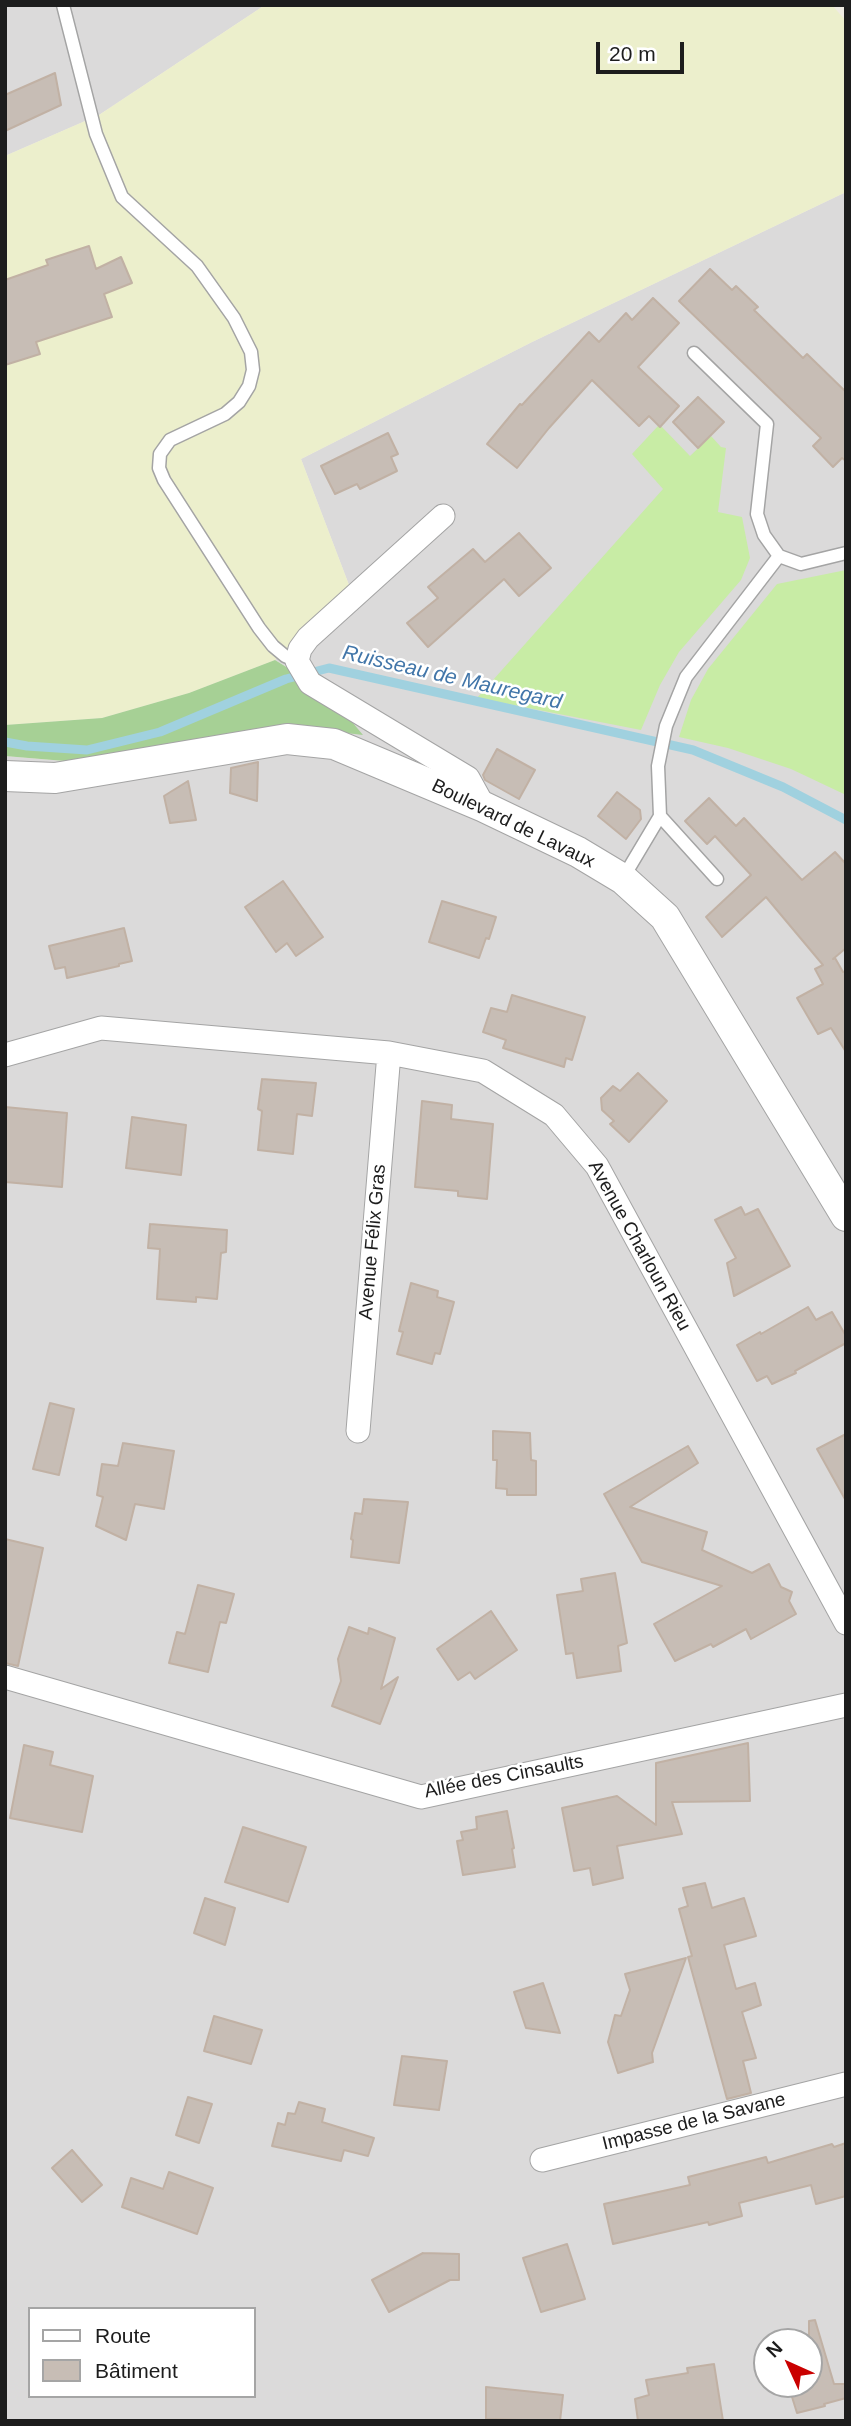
<!DOCTYPE html>
<html>
<head>
<meta charset="utf-8">
<style>
  body { margin:0 }
  #map { position:relative; width:851px; height:2426px; overflow:hidden; background:#efebe2; font-family:Arial,sans-serif }
  canvas { display:block }
  .frame { position:absolute; inset:0; border:7px solid #1d1d1d; pointer-events:none }
  .legend { position:absolute; left:28px; top:2307px; width:228px; height:91px; box-sizing:border-box; background:#fff; border:2px solid #a5a5a5; margin:0; padding:9px 12px; list-style:none; font-size:21px; color:#1d1d1d }
  .legend li { display:flex; align-items:center; gap:14px; height:35px }
  .legend b { width:35px; border:2px solid #a5a5a5 }
  .north { position:absolute; left:753px; top:2328px; width:70px; height:70px; box-sizing:border-box; background:#fff; border:2px solid #a5a5a5; border-radius:50%; rotate:315deg; font-size:19px; font-weight:700; line-height:28px; text-align:center; color:#1d1d1d }
  .north::after { content:''; display:block; margin:auto; width:24px; height:32px; background:#ca0000; clip-path:polygon(50% 0,100% 100%,50% 72%,0 100%) }
  .scale { position:absolute; left:596px; top:42px; width:88px; height:32px; box-sizing:border-box; border:4px solid #1d1d1d; border-top:0; padding-left:9px; font-size:21px; line-height:24px; white-space:nowrap; color:#1d1d1d; -webkit-text-stroke:5px #fff; paint-order:stroke }
</style>
</head>
<body>
<div id="map">
<canvas width="851" height="2426"></canvas>
<div class="frame"></div>
<ul class="legend">
<li><b style="height:9px;background:#fff"></b>Route</li>
<li><b style="height:19px;background:#c7bdb5"></b>Bâtiment</li>
</ul>
<div class="north">N</div>
<div class="scale">20 m</div>
</div>
<script>
const ctx = document.querySelector('canvas').getContext('2d');
ctx.lineJoin = 'round';
function paint(path, color) {
  ctx.fillStyle = color;
  ctx.fill(path, 'evenodd');
}
function toPath(rows) {
  const path = new Path2D();
  for (const r of rows) {
    path.moveTo(r[0], r[1]);
    for (let i = 2; i < r.length; i += 2) path.lineTo(r[i], r[i + 1]);
  }
  return path;
}
function trace(path, color, width, dash) {
  ctx.strokeStyle = color;
  ctx.lineWidth = width;
  ctx.lineCap = dash ? 'butt' : 'round';
  ctx.setLineDash(dash || []);
  ctx.stroke(path);
}
function drawText(font, color, halo, rows, align = 'center') {
  ctx.font = font + ' Arial,sans-serif';
  ctx.lineWidth = 5;
  ctx.setLineDash([]);
  ctx.textBaseline = 'middle';
  ctx.strokeStyle = halo;
  ctx.fillStyle = color;
  for (const [text, x, y, turn = 0] of rows) {
    ctx.save();
    ctx.translate(x, y);
    ctx.rotate((+turn || 0) * Math.PI / 180);
    ctx.textAlign = isNaN(turn) ? turn : align;
    if (halo) ctx.strokeText(text, 0, 0);
    ctx.fillText(text, 0, 0);
    ctx.restore();
  }
}
paint(toPath([
  [5,5,265,5,99,115,5,156],
  [846,192,846,2421,5,2421,5,756,65,761,265,728,295,727,327,692,275,660,349,585,301,459,532,342],
  [30,2309,254,2309,254,2396,30,2396],
  [767,2342,809,2342,809,2384,767,2384]
]), '#dbdada');
paint(toPath([
  [265,5,832,5,846,21,846,192,532,342,301,459,349,585,275,660,189,693,102,718,5,725,5,156,99,115]
]), '#ecefcc');
paint(toPath([
  [658,426,661,426,690,456,711,436,721,447,726,448,718,512,742,517,750,558,741,580,679,652,660,685,641,730,477,698,663,489,632,454],
  [846,570,846,795,791,769,728,748,679,737,691,700,708,669,777,584]
]), '#c8eca5');
paint(toPath([
  [275,660,327,692,363,735,295,727,265,728,65,761,5,756,5,725,102,718,189,693]
]), '#a6d095');
trace(toPath([
  [5,742,27,746,87,750,160,732,286,679,329,668,693,750,783,787,846,820]
]), '#a0d1df', 9);
const building = toPath([
  [55,73,61,105,5,131,5,95,55,73],
  [89,246,96,269,121,257,132,283,104,294,112,317,36,342,40,354,5,365,5,280,48,265,46,260,89,246],
  [710,269,732,290,736,286,758,307,754,310,803,358,807,354,846,392,846,461,842,458,833,467,813,446,821,438,679,301,710,269],
  [653,298,679,323,638,367,679,406,660,427,649,416,639,426,592,380,549,428,517,468,487,444,520,404,522,405,589,332,599,342,626,313,632,320,653,298],
  [698,397,724,422,698,448,673,422,698,397],
  [388,433,398,454,391,457,397,471,360,489,357,484,335,494,321,466,388,433],
  [519,533,551,568,519,596,504,579,428,647,407,623,438,598,428,587,473,549,485,562,519,533],
  [497,749,535,770,519,799,485,780,483,775,497,749],
  [258,762,257,801,230,793,231,768,258,762],
  [188,781,196,820,170,823,164,796,188,781],
  [617,792,640,810,641,819,626,839,598,816,617,792],
  [709,798,736,826,744,818,802,880,835,852,846,864,846,948,833,959,835,958,843,972,846,971,846,1052,831,1028,818,1034,797,998,823,984,815,969,823,965,766,897,722,937,706,917,751,875,715,836,707,844,685,821,709,798],
  [283,881,323,937,296,956,287,943,276,952,245,907,283,881],
  [442,901,496,917,489,939,486,938,479,958,429,942,442,901],
  [124,928,132,961,119,964,119,966,67,978,65,967,55,969,49,946,124,928],
  [512,995,585,1017,572,1060,566,1058,564,1067,503,1048,506,1040,483,1032,491,1008,507,1012,512,995],
  [638,1073,667,1101,629,1142,610,1124,614,1121,602,1110,601,1098,613,1086,620,1091,638,1073],
  [262,1079,316,1083,312,1116,297,1114,293,1154,258,1150,262,1111,258,1109,262,1079],
  [422,1101,452,1105,451,1119,493,1124,487,1199,458,1196,458,1191,415,1187,422,1101],
  [5,1107,67,1113,62,1187,5,1182,5,1107],
  [132,1117,186,1125,181,1175,126,1168,132,1117],
  [741,1207,745,1215,758,1209,790,1266,734,1296,727,1263,736,1258,715,1220,741,1207],
  [150,1224,227,1230,226,1252,221,1253,217,1299,196,1297,196,1302,157,1299,160,1249,148,1248,150,1224],
  [411,1283,438,1291,437,1297,454,1302,440,1354,435,1353,432,1364,397,1354,403,1332,399,1331,411,1283],
  [808,1307,816,1320,832,1312,846,1336,846,1343,795,1371,796,1373,772,1384,767,1376,757,1381,737,1345,760,1332,761,1334,808,1307],
  [50,1403,74,1409,59,1475,33,1469,50,1403],
  [493,1431,530,1433,531,1460,536,1461,536,1495,507,1495,507,1489,496,1488,497,1460,493,1460,493,1431],
  [846,1434,846,1501,817,1449,846,1434],
  [123,1443,174,1451,164,1509,135,1504,126,1540,96,1526,103,1497,97,1495,102,1464,118,1466,123,1443],
  [688,1446,698,1463,630,1507,707,1532,702,1550,752,1573,769,1564,781,1587,792,1592,789,1601,796,1614,751,1639,746,1629,713,1647,711,1644,675,1661,654,1624,722,1586,642,1562,604,1494,688,1446],
  [364,1499,408,1502,399,1563,351,1557,353,1540,351,1539,355,1513,362,1514,364,1499],
  [5,1539,43,1548,18,1666,5,1663,5,1539],
  [615,1573,627,1643,618,1646,621,1671,577,1678,573,1653,566,1654,557,1595,583,1591,581,1579,615,1573],
  [198,1585,234,1594,226,1623,220,1622,208,1672,169,1663,177,1632,185,1634,198,1585],
  [491,1611,517,1650,475,1679,470,1672,458,1680,437,1649,491,1611],
  [349,1627,368,1634,369,1628,395,1638,381,1689,398,1677,380,1724,332,1706,341,1681,338,1659,349,1627],
  [748,1743,750,1801,672,1802,682,1834,617,1846,623,1878,593,1885,590,1868,574,1871,562,1808,617,1796,656,1825,656,1763,748,1743],
  [24,1745,53,1752,50,1765,93,1776,82,1832,10,1818,24,1745],
  [507,1811,514,1848,512,1849,515,1867,463,1875,457,1841,463,1840,461,1832,477,1829,476,1817,507,1811],
  [243,1827,306,1847,288,1902,225,1882,243,1827],
  [705,1883,712,1908,744,1898,756,1936,724,1945,736,1989,755,1983,761,2005,742,2012,756,2058,743,2061,751,2093,727,2099,688,1957,692,1956,679,1909,688,1906,683,1888,705,1883],
  [205,1898,235,1908,225,1945,194,1933,205,1898],
  [686,1958,652,2053,653,2062,618,2073,608,2042,615,2015,621,2016,630,1990,625,1974,686,1958],
  [543,1983,560,2033,526,2028,514,1992,543,1983],
  [214,2016,262,2030,251,2064,204,2051,214,2016],
  [402,2056,447,2061,439,2110,394,2105,402,2056],
  [188,2097,212,2104,199,2143,176,2135,188,2097],
  [299,2102,325,2109,322,2122,374,2138,368,2156,344,2150,341,2161,272,2146,278,2123,285,2125,288,2113,295,2114,299,2102],
  [846,2143,846,2196,816,2204,811,2185,739,2203,742,2216,709,2225,708,2222,613,2244,604,2204,690,2185,688,2177,766,2157,768,2163,832,2144,834,2147,846,2143],
  [72,2150,102,2185,82,2202,52,2168,72,2150],
  [169,2172,213,2188,197,2234,122,2207,131,2178,163,2189,169,2172],
  [567,2244,585,2299,541,2312,523,2258,567,2244],
  [423,2253,459,2254,459,2280,450,2280,389,2312,372,2280,423,2253],
  [815,2320,834,2384,846,2384,846,2398,824,2404,825,2406,797,2413,788,2384,809,2384,809,2321,815,2320],
  [714,2364,723,2421,638,2421,635,2399,649,2395,646,2380,688,2373,687,2368,714,2364],
  [486,2387,563,2395,560,2421,486,2419,486,2387]
]);
paint(building, '#c7bdb5');
trace(building, '#c1b1a4', 2);
const service = toPath([
  [63,5,96,134,122,197,197,266,234,318,251,352,253,370,249,386,239,402,225,414,170,440,160,454,159,468,164,480,259,628,273,646,285,656,297,661],
  [694,353,767,424,757,514,764,535,779,556,801,564,846,553],
  [660,816,717,879],
  [623,878,660,816,658,766,666,726,686,677,779,556]
]);
const minor = toPath([
  [443,516,308,638,300,649,297,661,310,683,468,778,484,807],
  [5,1055,101,1028,389,1053,483,1071,554,1115,597,1166,846,1623],
  [358,1431,389,1053],
  [5,1677,421,1797,846,1705],
  [542,2160,846,2084]
]);
const tertiary = toPath([
  [5,776,55,778,287,739,334,744,484,807,578,852,623,879,665,917,846,1216]
]);
trace(service, '#a4a4a4', 15);
trace(minor, '#a4a4a4', 25);
trace(tertiary, '#a4a4a4', 32);
trace(service, '#fff', 12);
trace(minor, '#fff', 23);
trace(tertiary, '#fff', 30);
drawText('19px', '#1d1d1d', '#fff', [
  ["Boulevard de Lavaux",513,824,26],
  ["Avenue Félix Gras",373,1242,-85],
  ["Avenue Charloun Rieu",639,1246,61],
  ["Allée des Cinsaults",504,1777,-11],
  ["Impasse de la Savane",694,2122,-14]
]);
drawText('italic 21px', '#4276a9', '#fff', [
  ["Ruisseau de Mauregard",452,678,13]
]);
</script>
</body>
</html>
